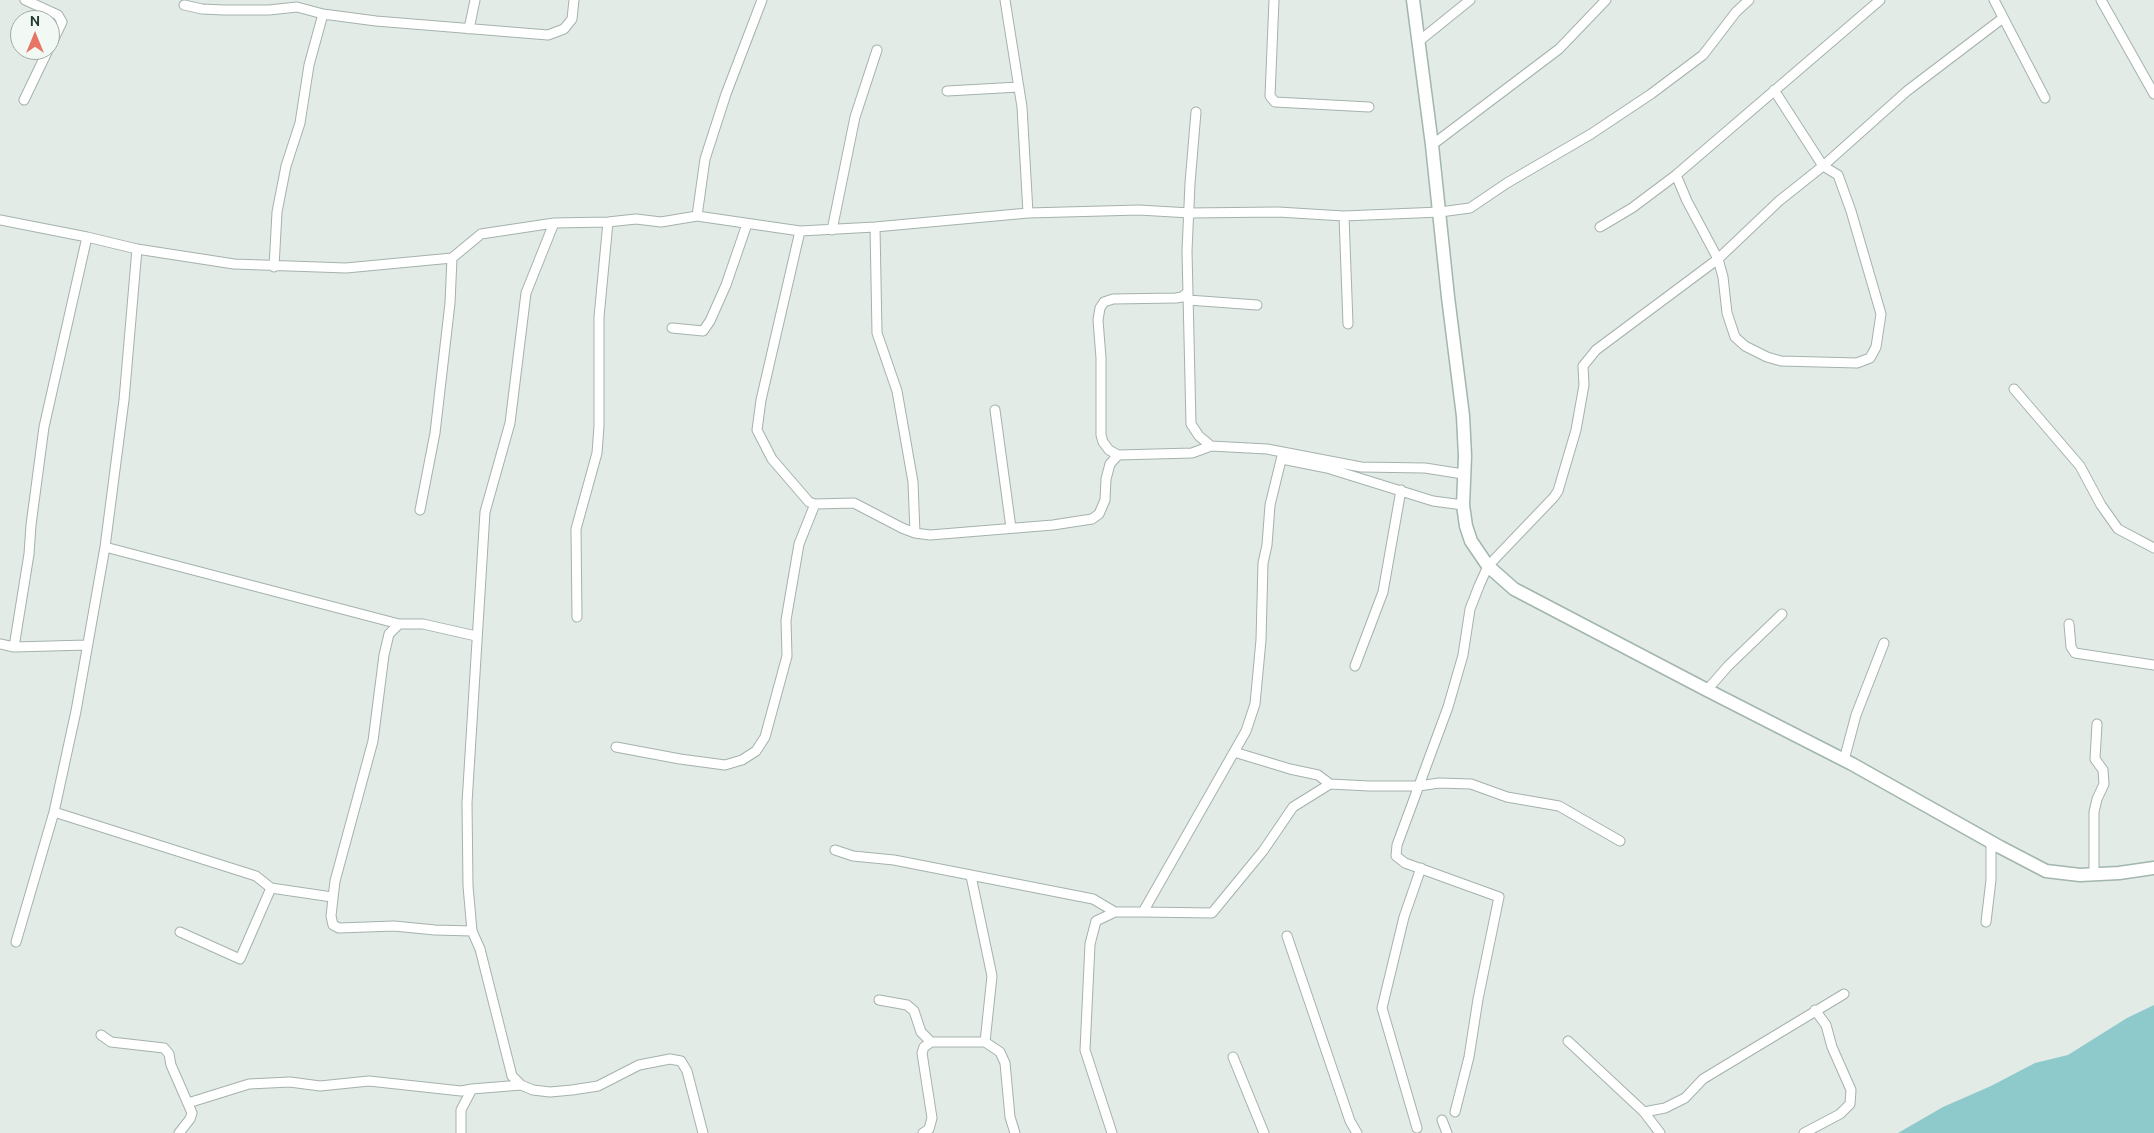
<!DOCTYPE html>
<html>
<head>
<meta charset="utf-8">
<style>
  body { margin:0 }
  #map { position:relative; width:2154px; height:1133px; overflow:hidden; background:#e2ebe6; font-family:Ubuntu,sans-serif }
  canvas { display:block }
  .north { position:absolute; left:10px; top:10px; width:50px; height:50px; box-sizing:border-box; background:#f2f8f4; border:1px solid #9faca6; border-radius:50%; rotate:0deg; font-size:14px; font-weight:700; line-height:20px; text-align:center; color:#233a31 }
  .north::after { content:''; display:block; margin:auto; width:18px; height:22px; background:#e67565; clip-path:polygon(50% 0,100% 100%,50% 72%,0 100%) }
</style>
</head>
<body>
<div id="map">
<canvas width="2154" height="1133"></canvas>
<div class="north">N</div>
</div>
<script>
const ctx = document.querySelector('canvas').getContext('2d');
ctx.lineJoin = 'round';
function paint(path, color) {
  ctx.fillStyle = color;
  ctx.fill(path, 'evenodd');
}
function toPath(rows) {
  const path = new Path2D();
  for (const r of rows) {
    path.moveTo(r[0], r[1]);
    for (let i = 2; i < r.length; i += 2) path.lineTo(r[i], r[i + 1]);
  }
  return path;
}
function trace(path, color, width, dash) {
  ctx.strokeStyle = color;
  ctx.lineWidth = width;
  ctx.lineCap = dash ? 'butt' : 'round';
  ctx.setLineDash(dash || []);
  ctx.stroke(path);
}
paint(toPath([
  [2154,1005,2154,1133,1898,1133,1943,1107,1991,1086,2035,1063,2068,1055,2127,1018]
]), '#8ec9cb');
const street = toPath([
  [25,0,58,15,62,22,50,47],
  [1005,0,1022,107,1028,213],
  [1274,0,1270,96,1275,102,1369,107],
  [1994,0,2045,98],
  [2101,0,2154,94],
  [184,5,202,9,224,10,269,10,297,7,323,14,376,21,548,35,564,29,572,19,574,0],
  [469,29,475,0],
  [1418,42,1470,0],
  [947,91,1019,87],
  [24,100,48,50],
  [1196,112,1190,183,1187,251,1191,424,1199,436,1211,446],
  [1432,145,1559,49,1606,0],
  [1676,175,1687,201,1718,259,1723,277,1727,313,1735,337,1745,346,1767,357,1781,361,1857,363,1870,358,1876,347,1881,314,1851,211,1838,175,1823,166,1774,90],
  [697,216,705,159,726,94,762,0],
  [1344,216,1348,324],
  [0,220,87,237,137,249,234,264,346,268,452,258,481,234,554,223,608,222,636,219,661,222,697,216,800,231,875,227,1028,213,1139,210,1190,213,1278,212,1344,216,1440,212,1470,208,1507,183,1591,134,1651,94,1703,55,1736,12,1749,0],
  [554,223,526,293,510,423,485,512,467,803,468,886,472,931,480,949,512,1076,521,1085,533,1090,550,1092,572,1090,598,1086,639,1065,670,1059,681,1061,687,1071,703,1133],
  [875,227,877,333,897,391,913,482,915,533],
  [1600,227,1632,208,1676,175,1880,0],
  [832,230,855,117,877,50],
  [800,231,761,400,757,430,772,459,809,502,815,504,854,503,902,528,915,533,930,535,1053,525,1092,519,1099,514,1105,500,1106,479,1110,464,1118,455,1192,453,1211,446,1267,449,1361,467,1425,468,1463,474],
  [274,267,277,212,286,166,300,123,309,65,323,14],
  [1188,300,1257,305],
  [672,328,703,331,710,321,726,285,747,224],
  [2014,389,2080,466,2101,505,2118,529,2154,548],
  [995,410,1011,528],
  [1118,455,1109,450,1103,442,1101,435,1101,358,1098,320,1100,308,1104,302,1113,299,1176,298,1182,297,1188,292],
  [1282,459,1327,468,1433,501,1463,505],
  [420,510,435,433,450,303,452,258],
  [105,547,399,624,423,624,476,636],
  [577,617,576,529,597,453,599,426,599,317,608,222],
  [399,624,389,634,384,655,373,741,335,881,331,916,333,925,339,928,394,926,435,930,472,931],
  [2069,624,2071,647,2075,653,2154,665],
  [0,644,14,647,87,645],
  [14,647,29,554,31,525,44,427,87,237],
  [1355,666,1383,592,1401,490],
  [1707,690,1728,666,1782,614],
  [616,747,680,759,725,765,742,760,756,751,765,737,787,656,786,620,799,544,815,504],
  [1234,752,1290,769,1318,775,1330,784,1369,786,1419,786,1439,783,1471,784,1507,797,1559,806,1620,841],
  [1844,760,1856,715,1884,643],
  [54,812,256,876,271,888,332,897],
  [835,850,853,856,894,860,1093,899,1115,912,1143,912,1246,731,1255,704,1261,640,1263,563,1267,545,1270,505,1283,452],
  [2094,873,2094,812,2097,799,2104,784,2103,770,2095,759,2097,724],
  [971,876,992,976,985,1042],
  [1143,912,1212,913,1263,851,1293,807,1330,784],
  [1986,922,1991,880,1991,842],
  [180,932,240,959,271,888],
  [1287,936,1350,1121,1357,1133],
  [16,942,54,812,76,711,105,547,124,400,137,249],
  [879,1000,907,1005,914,1011,921,1032,931,1042],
  [101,1035,111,1042,164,1048,169,1054,171,1065,192,1113,190,1119,179,1133],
  [1568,1041,1644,1112,1660,1133],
  [1233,1057,1264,1133],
  [188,1103,249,1084,290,1082,320,1086,369,1081,461,1091,472,1089],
  [1455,1112,1469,1057,1478,999,1499,897,1405,863,1396,856,1397,845,1448,707,1463,655,1470,609,1479,586,1488,566,1554,497,1558,491,1576,430,1584,385,1583,366,1596,350,1718,259,1779,201,1823,166,1907,91,2003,18],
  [1644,1112,1665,1108,1685,1098,1703,1079,1844,994],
  [1442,1120,1447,1133],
  [1417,1128,1382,1008,1404,917,1421,868],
  [461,1133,461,1110,472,1089,521,1085],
  [923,1133,929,1129,932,1118,922,1053,924,1047,931,1042,985,1042,1000,1052,1005,1063,1010,1117,1015,1133],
  [1112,1133,1085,1050,1090,944,1096,921,1115,912],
  [1804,1133,1840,1114,1850,1104,1851,1090,1832,1047,1826,1025,1815,1010]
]);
const secondary = toPath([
  [1413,0,1432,145,1448,297,1463,416,1465,456,1463,505,1466,526,1471,541,1488,566,1514,589,1707,690,1852,764,2000,847,2046,871,2080,875,2119,873,2154,868]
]);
trace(street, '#a5b2ac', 11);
trace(secondary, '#a1b6ac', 15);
trace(street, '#fff', 9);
trace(secondary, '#fff', 12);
</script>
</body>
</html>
